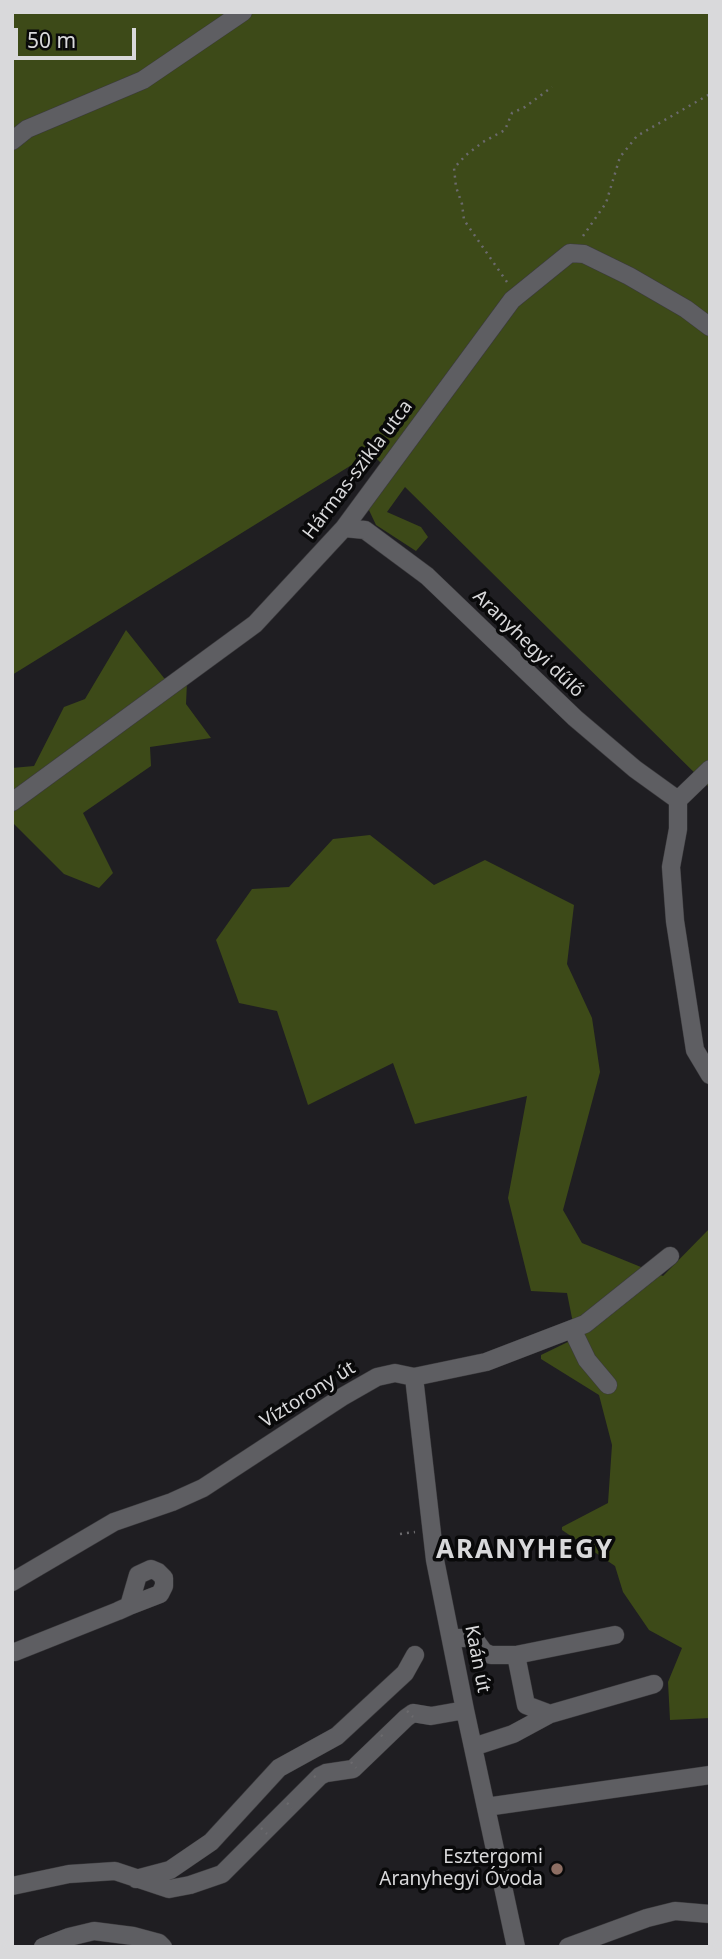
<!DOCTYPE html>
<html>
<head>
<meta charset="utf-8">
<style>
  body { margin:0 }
  #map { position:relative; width:722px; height:1959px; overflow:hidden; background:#1f1e22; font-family:"Noto Sans",sans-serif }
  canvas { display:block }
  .frame { position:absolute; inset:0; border:14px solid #d9d9db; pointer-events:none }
  .scale { position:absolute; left:14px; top:28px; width:122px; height:32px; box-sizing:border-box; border:4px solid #d9d9db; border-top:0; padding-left:9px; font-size:21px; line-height:24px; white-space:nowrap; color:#d9d9db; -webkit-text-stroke:5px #09090a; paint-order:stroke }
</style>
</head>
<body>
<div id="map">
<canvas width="722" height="1959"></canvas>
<div class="frame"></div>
<div class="scale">50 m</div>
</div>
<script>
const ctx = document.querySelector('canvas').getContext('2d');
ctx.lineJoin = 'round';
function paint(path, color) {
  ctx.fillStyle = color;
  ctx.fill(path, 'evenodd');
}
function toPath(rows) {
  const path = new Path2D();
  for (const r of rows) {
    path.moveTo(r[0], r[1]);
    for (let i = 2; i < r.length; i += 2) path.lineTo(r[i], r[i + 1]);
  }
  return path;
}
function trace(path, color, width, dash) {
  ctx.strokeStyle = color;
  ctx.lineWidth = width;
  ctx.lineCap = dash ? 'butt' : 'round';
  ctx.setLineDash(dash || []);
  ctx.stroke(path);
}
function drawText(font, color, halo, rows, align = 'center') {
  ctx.font = font + ' "Noto Sans",sans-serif';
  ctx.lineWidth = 7;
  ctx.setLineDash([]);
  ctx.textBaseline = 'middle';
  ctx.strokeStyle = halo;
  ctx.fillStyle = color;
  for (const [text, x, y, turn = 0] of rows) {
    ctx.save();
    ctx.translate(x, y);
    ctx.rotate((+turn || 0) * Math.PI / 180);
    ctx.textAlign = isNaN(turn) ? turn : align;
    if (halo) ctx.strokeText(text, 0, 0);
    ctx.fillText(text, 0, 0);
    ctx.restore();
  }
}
paint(toPath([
  [12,12,710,12,710,788,405,487,387,512,421,527,428,537,416,551,376,525,368,508,393,475,371,453,12,675],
  [126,630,164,678,187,682,186,704,211,738,150,747,151,766,83,813,113,873,99,888,64,874,12,822,12,768,34,766,64,707,85,699],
  [370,835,434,885,485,860,574,905,567,964,592,1018,600,1072,563,1210,582,1243,663,1276,710,1228,710,1718,670,1720,668,1682,682,1648,649,1630,623,1592,615,1566,562,1530,562,1527,608,1503,612,1445,599,1395,541,1359,541,1355,576,1338,567,1293,531,1291,508,1198,527,1096,415,1124,393,1063,308,1105,277,1011,239,1003,216,940,252,889,289,887,333,839]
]), '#3d4a18');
const minor = toPath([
  [12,141,27,129,143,80,243,12],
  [344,528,365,530,427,576,575,718,635,769,678,800],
  [678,800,678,829,671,867,675,921,695,1050,710,1075],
  [678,800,710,769],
  [12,802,255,624,344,528,512,300,570,253,584,254,629,276,686,309,710,327],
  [572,1329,587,1360,608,1385],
  [414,1377,435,1560,465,1710,516,1947],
  [12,1582,114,1522,172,1502,203,1488,342,1397,377,1377,395,1373,414,1377,486,1362,585,1324,670,1256],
  [451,1638,466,1638,476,1641,484,1652,491,1655,516,1655],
  [12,1652,15,1652,118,1611,129,1606,160,1594,164,1586,164,1578,158,1572,151,1569,138,1575,129,1606],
  [550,1714,526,1705,516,1655,615,1635],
  [473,1747,513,1734,550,1714,654,1684],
  [486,1807,710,1775],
  [136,1879,170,1870,211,1842,279,1768,337,1736,405,1673,415,1655],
  [12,1886,69,1874,115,1871,169,1889,190,1885,222,1874,320,1776,326,1773,353,1769,406,1718,413,1713,431,1716,465,1710],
  [43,1947,69,1937,94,1931,133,1936,159,1943,163,1947],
  [568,1947,647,1918,675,1911,710,1914]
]);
trace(minor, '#3b3a3d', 19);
trace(toPath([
  [583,236,606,203,620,157,637,136,710,94],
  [507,282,464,220,462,204,456,187,454,168,466,155,483,142,505,130,512,113,525,107,552,87],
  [400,1534,415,1532],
  [520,1886,537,1882]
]), '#6b6a6d', 2.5, [2, 5]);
trace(minor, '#5e5e62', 18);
trace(toPath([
  [407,1711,413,1717],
  [381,1735,386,1740],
  [351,1762,356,1768],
  [314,1776,319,1780],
  [287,1803,292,1808],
  [261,1828,267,1834]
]), '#6b6a6d', 2.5, [2, 5]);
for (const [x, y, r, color] of [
  [557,1869,7,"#8d6e63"]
]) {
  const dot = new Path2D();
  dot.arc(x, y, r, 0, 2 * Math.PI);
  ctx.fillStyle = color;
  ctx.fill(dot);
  trace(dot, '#09090a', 2.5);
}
drawText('19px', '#d9d9db', '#09090a', [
  ["Hármas-szikla utca",358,470,-53],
  ["Aranyhegyi dűlő",528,644,44],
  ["Víztorony út",308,1395,-32],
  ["Kaán út",477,1659,79]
]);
drawText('19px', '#d9d9db', '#09090a', [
  ["Esztergomi",543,1858],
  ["Aranyhegyi Óvoda",543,1880]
], 'right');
ctx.letterSpacing = '2px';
drawText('bold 26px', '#d9d9db', '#09090a', [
  ["ARANYHEGY",525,1551]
]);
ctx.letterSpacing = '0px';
</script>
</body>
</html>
